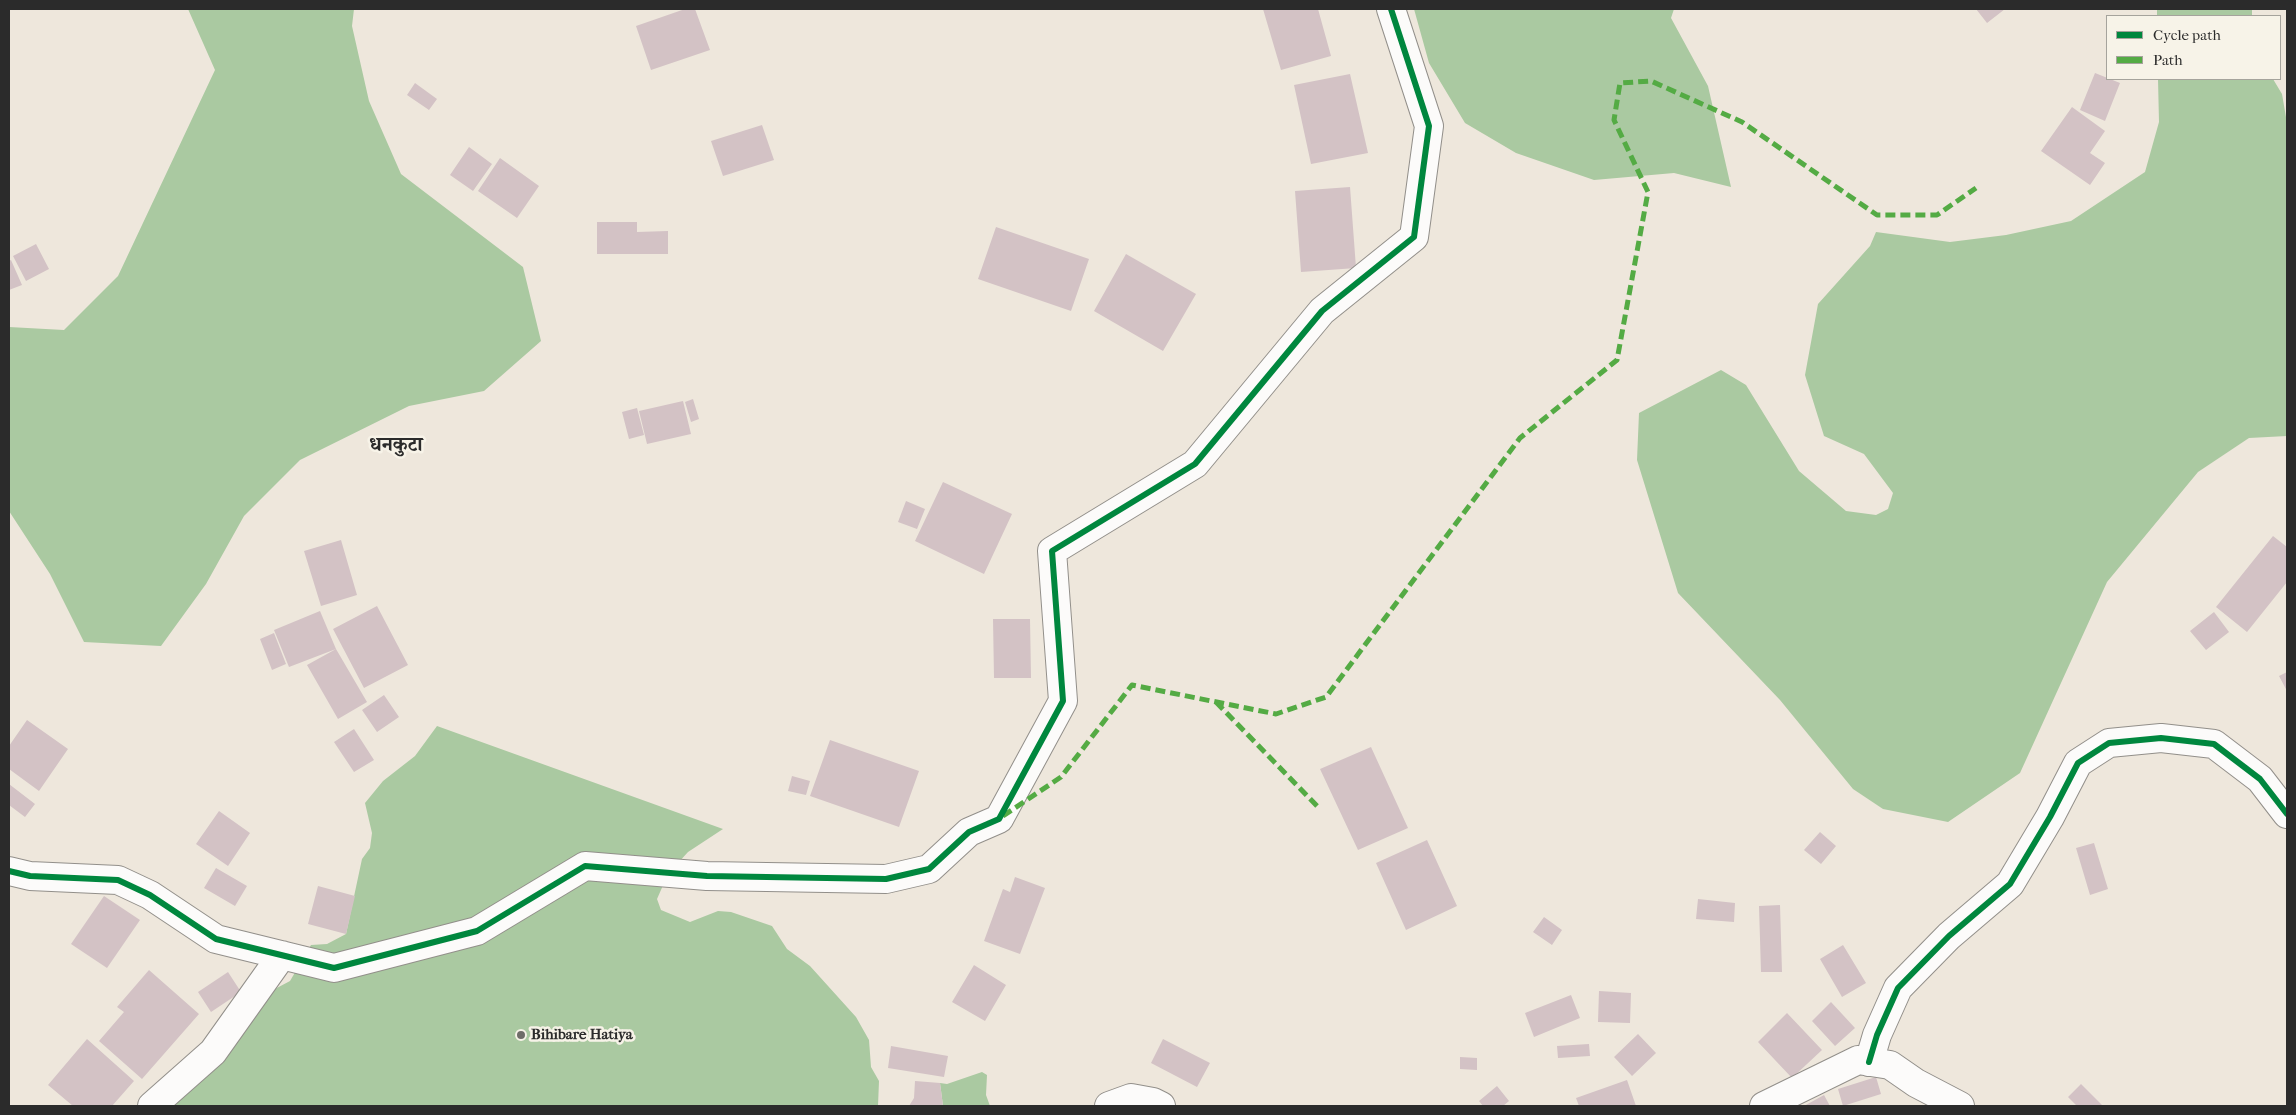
<!DOCTYPE html>
<html>
<head>
<meta charset="utf-8">
<style>
  body { margin:0 }
  #map { position:relative; width:2296px; height:1115px; overflow:hidden; background:#eee7dc; font-family:"IM FELL French Canon",serif }
  canvas { display:block }
  .frame { position:absolute; inset:0; border:10px solid #2b2b2b; pointer-events:none }
  .legend { position:absolute; left:2106px; top:15px; width:175px; height:65px; box-sizing:border-box; background:#f7f3e8; border:1px solid #a5a39c; margin:0; padding:6px 9px; list-style:none; font-size:15px; color:#2b2b2b }
  .legend li { display:flex; align-items:center; gap:10px; height:25px }
  .legend b { width:25px; border:1px solid #a5a39c }
</style>
</head>
<body>
<div id="map">
<canvas width="2296" height="1115"></canvas>
<div class="frame"></div>
<ul class="legend">
<li><b style="height:6px;background:#00873e"></b>Cycle path</li>
<li><b style="height:6px;background:#54ab44"></b>Path</li>
</ul>
</div>
<script>
const ctx = document.querySelector('canvas').getContext('2d');
ctx.lineJoin = 'round';
function paint(path, color) {
  ctx.fillStyle = color;
  ctx.fill(path, 'evenodd');
}
function toPath(rows) {
  const path = new Path2D();
  for (const r of rows) {
    path.moveTo(r[0], r[1]);
    for (let i = 2; i < r.length; i += 2) path.lineTo(r[i], r[i + 1]);
  }
  return path;
}
function trace(path, color, width, dash) {
  ctx.strokeStyle = color;
  ctx.lineWidth = width;
  ctx.lineCap = dash ? 'butt' : 'round';
  ctx.setLineDash(dash || []);
  ctx.stroke(path);
}
function drawText(font, color, halo, rows, align = 'center') {
  ctx.font = font + ' "IM FELL French Canon","Noto Serif Devanagari",serif';
  ctx.lineWidth = 5;
  ctx.setLineDash([]);
  ctx.textBaseline = 'middle';
  ctx.strokeStyle = halo;
  ctx.fillStyle = color;
  for (const [text, x, y, turn = 0] of rows) {
    ctx.save();
    ctx.translate(x, y);
    ctx.rotate((+turn || 0) * Math.PI / 180);
    ctx.textAlign = isNaN(turn) ? turn : align;
    if (halo) ctx.strokeText(text, 0, 0);
    ctx.fillText(text, 0, 0);
    ctx.restore();
  }
}
paint(toPath([
  [188,9,354,9,352,26,369,101,401,174,523,267,541,341,484,391,409,406,300,460,244,516,206,584,161,646,84,642,50,574,9,511,9,327,64,330,118,276,215,70],
  [1414,9,1674,9,1671,18,1708,86,1731,187,1674,173,1594,180,1516,153,1465,123,1429,63],
  [2157,9,2252,9,2252,16,2157,16],
  [2158,79,2273,79,2282,94,2287,123,2287,436,2249,438,2198,472,2107,582,2020,773,1948,822,1883,809,1853,789,1780,700,1678,593,1637,460,1639,413,1721,370,1746,385,1799,471,1846,511,1876,515,1888,509,1893,493,1864,454,1824,436,1805,375,1818,304,1870,246,1876,232,1950,242,2006,235,2071,221,2145,172,2159,122],
  [437,726,723,829,688,852,668,874,657,899,661,910,690,922,718,911,731,912,772,926,787,949,810,966,856,1017,869,1040,871,1067,879,1081,878,1106,162,1106,193,1053,224,1016,290,981,311,945,327,944,346,934,362,859,370,848,372,833,365,803,383,781,415,756],
  [982,1072,987,1075,986,1095,990,1106,943,1106,940,1083,947,1084]
]), '#aac9a1');
paint(toPath([
  [685,9,695,9,710,50,651,70,636,26],
  [1263,9,1318,9,1331,56,1281,70],
  [1976,9,2005,9,1987,23],
  [2095,73,2120,83,2105,121,2080,110],
  [1350,74,1368,153,1311,164,1294,85],
  [415,83,437,99,429,110,407,95],
  [2072,107,2105,131,2090,153,2105,163,2090,185,2041,151],
  [762,125,774,160,723,176,711,141],
  [469,147,492,164,473,191,450,175],
  [500,158,539,186,517,218,478,191],
  [1350,187,1356,268,1301,272,1295,191],
  [597,222,637,222,637,232,668,231,668,254,597,254],
  [996,227,1089,259,1071,311,978,279],
  [36,244,49,269,26,281,13,256],
  [1126,254,1196,294,1163,351,1094,311],
  [11,260,22,285,9,290,9,261],
  [693,399,699,419,691,422,685,402],
  [683,401,691,434,647,444,639,411],
  [637,408,644,435,629,439,622,412],
  [943,482,1012,514,984,574,915,541],
  [906,501,925,509,917,529,898,522],
  [2273,536,2287,547,2287,582,2247,632,2216,607],
  [341,540,357,595,321,606,304,551],
  [377,606,408,665,364,688,333,629],
  [320,611,336,649,367,702,338,719,307,665,336,649,289,667,274,630],
  [2214,612,2229,632,2206,650,2190,631],
  [993,619,1030,619,1031,678,994,678],
  [274,633,286,664,272,670,260,639],
  [2287,672,2287,691,2279,676],
  [384,695,399,717,377,732,362,710],
  [27,720,68,749,39,791,9,769,9,746],
  [354,729,374,760,354,772,334,742],
  [830,740,919,771,899,827,810,796],
  [1371,747,1408,828,1358,850,1320,769],
  [792,776,810,781,806,795,788,791],
  [9,784,35,804,25,817,9,805],
  [219,811,250,833,228,866,196,844],
  [1820,832,1836,846,1821,864,1804,850],
  [1427,840,1457,906,1406,930,1376,863],
  [2094,843,2108,889,2090,895,2076,848],
  [216,868,247,886,235,906,204,888],
  [1015,877,1045,888,1020,954,984,941,1003,889,1010,892],
  [318,886,355,896,346,934,308,924],
  [104,896,140,920,107,968,71,944],
  [1698,899,1735,903,1734,922,1696,919],
  [1780,905,1782,972,1761,972,1759,906],
  [1544,917,1562,930,1552,945,1533,932],
  [1843,945,1866,983,1842,997,1820,959],
  [974,965,1006,985,985,1021,952,1002],
  [149,970,199,1014,142,1079,99,1041,124,1012,117,1007],
  [228,972,241,992,211,1012,198,992],
  [1599,991,1631,993,1630,1023,1598,1022],
  [1571,995,1580,1018,1534,1037,1525,1013],
  [1831,1002,1855,1028,1835,1046,1812,1021],
  [1787,1013,1822,1050,1792,1078,1758,1042],
  [1638,1034,1656,1053,1632,1076,1614,1057],
  [87,1039,134,1081,112,1106,73,1106,48,1085],
  [1163,1039,1210,1063,1197,1087,1151,1063],
  [1589,1044,1590,1056,1558,1058,1557,1046],
  [891,1046,948,1056,944,1077,888,1068],
  [1460,1057,1477,1058,1477,1070,1460,1069],
  [1876,1077,1881,1094,1843,1106,1838,1089],
  [1627,1080,1636,1106,1579,1106,1576,1098],
  [915,1081,940,1083,943,1106,909,1106,914,1098],
  [2081,1084,2103,1106,2077,1106,2068,1097],
  [1497,1086,1509,1101,1503,1106,1483,1106,1479,1101],
  [1824,1095,1830,1106,1804,1106]
]), '#d3c2c5');
const minor = toPath([
  [9,871,30,876,118,880,150,895,216,939,334,968,477,931,585,866,707,876,886,879,929,869,969,832,999,819,1063,701,1052,551,1195,464,1322,311,1414,237,1429,126,1391,9],
  [1869,1062,1877,1035,1898,988,1949,936,2010,884,2050,817,2078,763,2109,743,2161,738,2214,744,2260,779,2287,814],
  [152,1106,213,1052,282,955],
  [1109,1106,1131,1098,1153,1102,1161,1106],
  [1764,1106,1858,1060,1890,1065,1916,1083,1960,1106]
]);
trace(minor, '#928f8a', 30);
trace(minor, '#fcfbfa', 28);
trace(toPath([
  [1216,702,1318,807],
  [1003,816,1061,777,1132,685,1276,714,1326,697,1520,438,1617,360,1648,192,1614,120,1620,83,1651,81,1742,122,1877,215,1937,215,1976,188]
]), '#54ab44', 5, [10, 5]);
trace(toPath([
  [9,871,30,876,118,880,150,895,216,939,334,968,477,931,585,866,707,876,886,879,929,869,969,832,999,819,1063,701,1052,551,1195,464,1322,311,1414,237,1429,126,1391,9],
  [1869,1062,1877,1035,1898,988,1949,936,2010,884,2050,817,2078,763,2109,743,2161,738,2214,744,2260,779,2287,814]
]), '#00873e', 6);
for (const [x, y, r, color] of [
  [521,1035,5,"#6f6d69"]
]) {
  const dot = new Path2D();
  dot.arc(x, y, r, 0, 2 * Math.PI);
  ctx.fillStyle = color;
  ctx.fill(dot);
  trace(dot, '#f7f3e8', 2);
}
drawText('bold 15px', '#2b2b2b', '#f7f3e8', [
  ["Bihibare Hatiya",531,1035]
], 'left');
drawText('bold 20px', '#2b2b2b', '#f7f3e8', [
  ["धनकुटा",396,446]
]);
</script>
</body>
</html>
